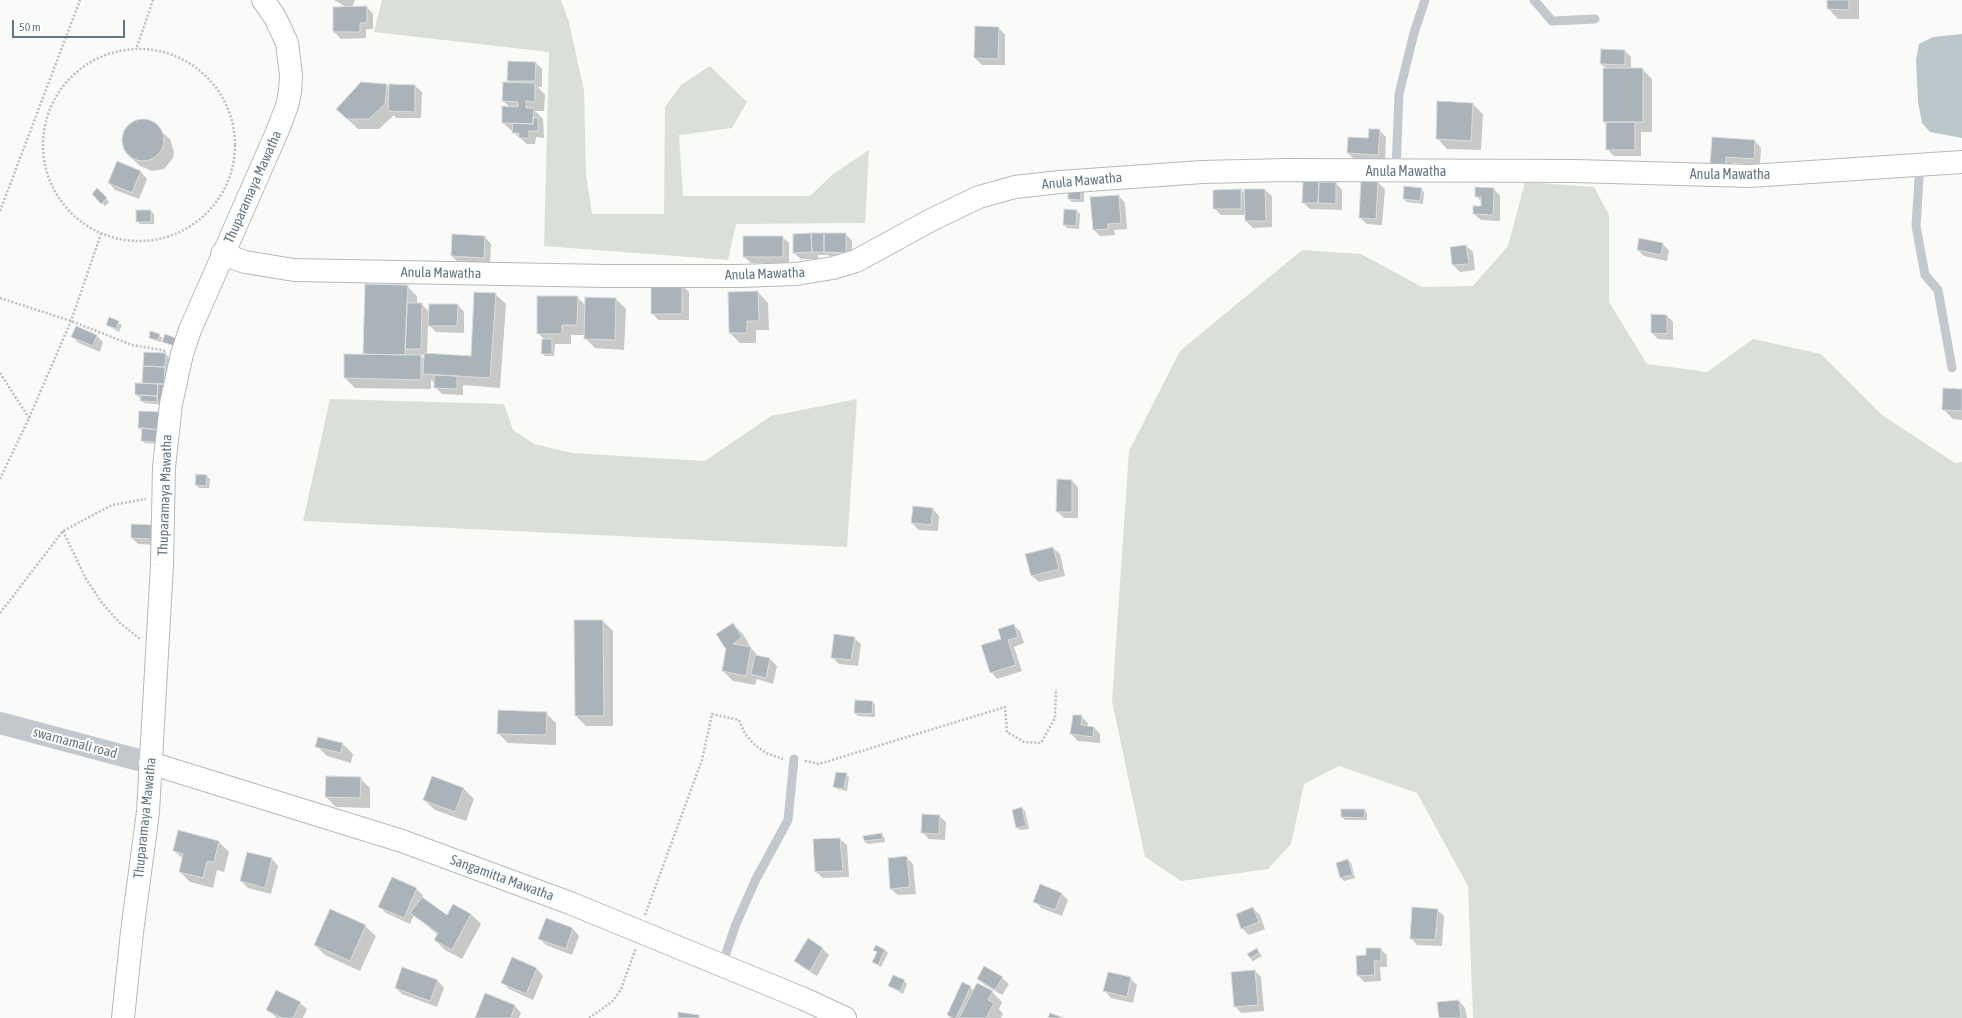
<!DOCTYPE html>
<html>
<head>
<meta charset="utf-8">
<style>
  body { margin:0 }
  #map { position:relative; width:1962px; height:1018px; overflow:hidden; background:#fafaf8; font-family:"Asap Condensed",sans-serif }
  canvas { display:block }
  .scale { position:absolute; left:12px; top:20px; width:113px; height:18px; box-sizing:border-box; border:2px solid #657683; border-top:0; padding-left:5px; font-size:12px; line-height:14px; white-space:nowrap; color:#657683; -webkit-text-stroke:3px #fff; paint-order:stroke }
</style>
</head>
<body>
<div id="map">
<canvas width="1962" height="1018"></canvas>
<div class="scale">50 m</div>
</div>
<script>
const ctx = document.querySelector('canvas').getContext('2d');
ctx.lineJoin = 'round';
function paint(path, color) {
  ctx.fillStyle = color;
  ctx.fill(path, 'evenodd');
}
function toPath(rows) {
  const path = new Path2D();
  for (const r of rows) {
    if (r.length === 3) {
      path.moveTo(r[0] + r[2], r[1]);
      path.arc(r[0], r[1], r[2], 0, 2 * Math.PI);
      continue;
    }
    path.moveTo(r[0], r[1]);
    for (let i = 2; i < r.length; i += 2) path.lineTo(r[i], r[i + 1]);
  }
  return path;
}
function trace(path, color, width, dash) {
  ctx.strokeStyle = color;
  ctx.lineWidth = width;
  ctx.lineCap = dash ? 'butt' : 'round';
  ctx.setLineDash(dash || []);
  ctx.stroke(path);
}
function drawText(font, color, halo, rows, align = 'center') {
  ctx.font = font + ' "Asap Condensed",sans-serif';
  ctx.lineWidth = 4;
  ctx.setLineDash([]);
  ctx.textBaseline = 'middle';
  ctx.strokeStyle = halo;
  ctx.fillStyle = color;
  for (const [text, x, y, turn = 0] of rows) {
    ctx.save();
    ctx.translate(x, y);
    ctx.rotate((+turn || 0) * Math.PI / 180);
    ctx.textAlign = isNaN(turn) ? turn : align;
    if (halo) ctx.strokeText(text, 0, 0);
    ctx.fillText(text, 0, 0);
    ctx.restore();
  }
}
paint(toPath([
  [382,0,561,0,569,22,584,91,586,174,592,214,664,214,665,107,681,85,710,66,747,102,732,128,679,135,683,196,810,196,833,174,869,150,865,223,736,224,728,260,544,246,549,52,374,32],
  [1525,182,1594,187,1609,215,1609,302,1647,364,1707,372,1753,339,1821,354,1882,415,1955,463,1962,462,1962,1018,1473,1018,1468,886,1417,793,1339,766,1304,784,1291,844,1268,869,1181,881,1145,857,1112,701,1129,451,1180,351,1302,250,1361,254,1422,287,1473,286,1508,246],
  [330,399,504,404,513,430,534,444,572,453,705,461,771,416,857,399,847,547,303,521]
]), '#dadfd7');
paint(toPath([
  [1962,34,1962,138,1930,132,1922,123,1918,102,1916,60,1919,44,1933,37]
]), '#bbc7cb');
paint(toPath([
  [334,0,355,0,352,7,367,7,373,14,373,29,366,29,366,38,341,39,334,32,346,7],
  [1828,0,1859,0,1859,19,1838,19,1828,8],
  [976,27,999,28,1005,35,1005,65,982,65,975,58],
  [1625,51,1631,57,1631,69,1642,69,1652,79,1652,132,1641,132,1641,156,1614,156,1607,149,1607,125,1604,122,1607,69,1601,64],
  [536,63,542,69,542,87,538,87,545,95,544,111,535,111,543,119,544,138,536,137,535,144,527,144,503,123,511,108,503,101,512,84,508,80],
  [386,85,390,88,415,86,422,92,421,118,396,118,394,115,379,129,358,129,337,109],
  [1473,104,1483,114,1481,150,1447,149,1437,138],
  [142,120,148,120,170,139,174,152,173,158,164,169,152,171,140,166,129,156,123,144,125,130,129,125],
  [1379,130,1386,137,1385,161,1355,160,1348,153],
  [1755,141,1761,148,1760,165,1732,163,1731,171,1711,164],
  [117,162,141,172,147,179,139,199,115,190,109,183],
  [1362,182,1378,183,1385,189,1382,225,1367,224,1360,218],
  [1336,183,1342,190,1342,210,1310,209,1303,202],
  [97,189,109,202,105,206,93,194],
  [1081,189,1084,192,1084,202,1072,202,1069,199],
  [1421,189,1424,192,1423,204,1407,202,1404,199],
  [1494,189,1500,196,1500,221,1481,220,1474,214,1482,207,1482,202,1476,196],
  [1241,190,1246,195,1245,190,1265,190,1272,196,1272,227,1253,228,1246,221,1246,215,1221,215,1214,208],
  [1119,196,1125,203,1127,229,1114,230,1115,235,1100,236,1094,230],
  [151,211,154,214,154,224,140,224,137,221],
  [1077,211,1080,214,1079,229,1067,228,1064,225],
  [846,234,852,241,852,259,832,258,828,255,818,255,818,259,801,259,794,253],
  [830,251,851,252,851,254,830,253],
  [485,237,491,244,490,264,459,263,452,256],
  [782,237,789,243,789,263,751,263,744,257],
  [1663,244,1669,251,1667,261,1644,256,1638,250],
  [1466,246,1473,252,1475,270,1460,272,1453,265,1451,248],
  [366,285,407,286,417,296,417,304,422,304,429,312,458,305,464,312,464,333,436,332,428,324,427,354,472,357,495,294,506,304,500,388,463,385,463,395,442,394,435,387,435,384,431,380,431,389,355,388,345,378,363,355],
  [420,355,425,355,425,360],
  [682,285,689,292,689,320,658,320,652,313],
  [758,292,768,303,769,330,756,330,756,343,740,343,730,333,729,293],
  [577,297,586,306,586,298,616,299,626,309,624,350,595,348,585,338,585,335,571,335,571,344,555,344,554,356,545,356,542,353,545,340,538,333],
  [1667,316,1673,322,1673,340,1658,339,1652,333],
  [109,319,122,325,119,332,107,325],
  [76,327,97,336,103,342,100,352,79,343,72,337],
  [159,335,162,338,161,342,153,340,150,337],
  [145,353,166,354,172,361,166,405,144,403,136,394,143,384],
  [1962,390,1962,420,1953,419,1943,409],
  [162,413,159,444,145,443,142,440,143,431,139,428],
  [207,476,210,479,209,488,199,488,196,485],
  [1072,481,1078,487,1078,518,1064,518,1057,511],
  [933,509,939,516,938,531,919,530,912,523],
  [154,526,159,545,138,544,132,538],
  [1053,548,1060,554,1065,576,1039,582,1032,576,1027,555],
  [603,621,613,631,613,726,586,726,576,716],
  [733,624,743,634,751,648,759,657,770,659,777,666,773,684,757,679,755,685,733,681,723,671,726,648],
  [1013,625,1020,631,1024,643,1014,647,1022,671,997,679,991,672,1002,639],
  [854,638,861,644,858,666,839,664,832,657],
  [872,702,875,705,875,717,858,716,855,713],
  [546,713,556,723,556,745,508,743,498,733],
  [1081,716,1088,723,1087,727,1094,727,1100,734,1100,743,1078,741,1071,734],
  [343,744,353,754,351,763,327,756,317,746],
  [846,774,849,777,847,791,837,789,834,786],
  [433,777,464,789,474,799,466,821,435,810,424,800],
  [360,778,370,788,370,808,336,807,326,797],
  [1022,808,1025,811,1029,829,1020,830,1017,827],
  [1364,810,1367,813,1367,820,1345,820,1342,817],
  [939,816,946,822,945,840,929,839,922,832],
  [881,834,884,837,885,842,868,844,864,841],
  [840,839,847,845,849,877,823,878,816,872,814,840],
  [219,842,229,852,224,872,217,870,213,888,190,882,180,872,183,859,174,851],
  [907,858,913,864,916,894,898,895,891,889],
  [272,859,278,866,271,894,248,888,241,881],
  [1348,860,1351,863,1355,878,1344,881,1341,878,1337,863],
  [416,889,423,895,422,898,448,917,471,914,481,924,462,959,445,950,435,940,438,935,414,915,410,924,386,913,379,906],
  [1062,894,1068,900,1062,916,1041,908,1035,901],
  [1253,908,1260,915,1265,929,1249,935,1242,928],
  [1437,910,1444,916,1442,946,1417,945,1411,938],
  [547,919,573,929,579,936,572,955,546,945,540,939],
  [365,926,376,936,360,971,325,955,315,945],
  [808,940,823,949,829,955,817,976,802,967,795,961],
  [1380,949,1387,955,1387,967,1380,967,1381,981,1364,982,1358,975,1367,956],
  [875,950,885,950,888,953,881,967,873,962,878,953],
  [1257,950,1262,956,1253,961,1250,958],
  [513,958,537,969,543,976,533,1000,509,989,502,982],
  [403,968,438,981,444,988,437,1007,402,994,396,988],
  [1255,971,1261,977,1264,1011,1241,1013,1235,1006],
  [978,978,1002,978,1009,984,1002,995,985,985],
  [1130,978,1137,985,1133,1003,1111,998,1105,991],
  [904,981,907,984,903,994,889,986],
  [970,987,974,991,992,992,1002,1002,999,1009,1003,1014,1001,1018,951,1018,948,1015],
  [485,994,515,1006,521,1013,519,1018,476,1018],
  [1459,1001,1465,1008,1467,1018,1440,1018],
  [300,1003,307,1009,303,1018,277,1018,267,1010]
]), '#0003');
const building = toPath([
  [1827,0,1849,0,1849,10,1827,9,1827,0],
  [367,6,367,23,360,23,360,32,333,32,333,7,367,6],
  [975,26,999,27,998,59,974,58,975,26],
  [1601,49,1625,50,1625,65,1600,64,1601,49],
  [508,61,536,62,535,81,507,81,508,61],
  [1603,68,1643,68,1643,122,1603,122,1603,68],
  [361,82,387,84,385,104,369,119,347,119,336,109,361,82],
  [503,82,535,83,535,102,526,101,526,108,534,108,533,124,502,123,502,106,518,107,518,102,502,101,503,82],
  [389,84,415,85,415,112,388,111,389,84],
  [1437,101,1473,103,1471,141,1436,139,1437,101],
  [533,118,538,118,538,131,529,131,529,138,519,138,519,133,512,133,513,123,533,124,533,118],
  [143,140,21],
  [1606,122,1635,122,1635,150,1606,150,1606,122],
  [1369,129,1380,129,1378,155,1347,153,1348,137,1368,138,1369,129],
  [1712,137,1755,140,1754,159,1726,157,1725,165,1710,164,1712,137],
  [117,161,141,171,132,193,108,183,117,161],
  [1303,181,1319,182,1318,203,1302,203,1303,181],
  [1361,181,1378,182,1376,219,1359,218,1361,181],
  [1319,182,1336,182,1336,204,1318,203,1319,182],
  [1404,186,1422,188,1420,201,1403,199,1404,186],
  [1475,187,1494,188,1493,215,1473,214,1473,206,1481,206,1481,197,1475,197,1475,187],
  [97,188,107,198,101,204,92,194,97,188],
  [1068,188,1081,188,1081,200,1068,199,1068,188],
  [1241,189,1241,209,1213,209,1213,190,1241,189],
  [1244,189,1265,189,1266,221,1245,221,1244,189],
  [1119,195,1121,223,1108,224,1108,229,1093,230,1090,197,1119,195],
  [1064,209,1077,210,1076,226,1063,225,1064,209],
  [136,210,151,210,151,222,136,222,136,210],
  [811,233,824,233,824,252,812,252,811,233],
  [811,233,812,252,793,253,793,234,811,233],
  [824,233,846,233,846,253,824,252,824,233],
  [452,234,485,236,484,258,451,256,452,234],
  [743,236,783,236,783,257,743,257,743,236],
  [1639,238,1663,243,1661,255,1637,250,1639,238],
  [1466,245,1469,264,1452,265,1450,247,1466,245],
  [365,284,408,285,405,355,363,354,365,284],
  [651,284,682,284,682,314,651,314,651,284],
  [758,291,759,321,747,321,747,333,729,333,728,292,758,291],
  [474,292,496,293,490,378,423,374,424,353,471,356,474,292],
  [537,296,578,296,577,325,562,325,562,334,537,334,537,296],
  [585,297,616,298,615,340,584,339,585,297],
  [407,303,422,303,421,349,405,349,407,303],
  [429,304,458,304,457,326,428,326,429,304],
  [1651,314,1667,315,1667,334,1651,333,1651,314],
  [109,317,119,321,116,329,106,325,109,317],
  [76,326,97,335,93,346,71,337,76,326],
  [150,331,160,334,158,340,149,338,150,331],
  [165,334,181,340,178,347,162,342,165,334],
  [542,339,552,339,552,354,541,354,542,339],
  [144,352,166,353,165,367,143,366,144,352],
  [344,354,421,355,421,380,344,378,344,354],
  [143,366,165,367,164,384,142,383,143,366],
  [434,375,457,376,457,389,434,388,434,375],
  [135,383,158,384,157,396,135,395,135,383],
  [158,384,164,384,163,403,157,402,158,384],
  [1943,388,1962,389,1962,411,1942,410,1943,388],
  [141,395,157,396,157,402,140,401,141,395],
  [139,411,162,412,161,430,138,428,139,411],
  [142,428,157,430,156,442,141,441,142,428],
  [196,474,207,475,206,486,195,485,196,474],
  [1057,479,1072,480,1072,512,1056,512,1057,479],
  [913,506,933,508,931,525,911,523,913,506],
  [131,524,154,525,153,539,131,538,131,524],
  [1053,547,1059,569,1031,576,1025,554,1053,547],
  [574,620,603,620,604,716,575,716,574,620],
  [733,623,742,637,733,644,751,647,746,676,722,671,726,648,725,648,716,634,733,623],
  [1014,624,1018,637,1008,640,1016,665,990,673,981,645,1001,639,998,629,1014,624],
  [834,634,855,637,851,660,831,658,834,634],
  [755,655,770,658,766,678,751,674,755,655],
  [855,700,873,701,872,714,854,713,855,700],
  [498,710,547,712,546,735,497,734,498,710],
  [1073,715,1082,715,1081,725,1094,727,1093,737,1070,734,1073,715],
  [318,737,343,743,341,753,315,747,318,737],
  [836,772,847,773,844,789,833,787,836,772],
  [326,776,361,777,360,798,325,797,326,776],
  [432,776,464,788,455,812,423,800,432,776],
  [1022,807,1026,826,1016,828,1012,810,1022,807],
  [1341,809,1365,809,1364,818,1341,817,1341,809],
  [922,814,940,815,939,834,921,833,922,814],
  [178,830,219,841,214,862,207,861,203,878,179,872,183,854,173,851,178,830],
  [882,833,882,839,864,841,863,836,882,833],
  [840,838,843,871,815,872,813,839,840,838],
  [247,852,272,858,265,888,240,881,247,852],
  [907,856,910,887,890,889,888,858,907,856],
  [1348,859,1353,875,1340,878,1336,863,1348,859],
  [392,877,417,888,404,918,378,907,392,877],
  [1040,884,1062,893,1055,910,1033,902,1040,884],
  [422,897,447,915,453,904,471,914,452,950,434,940,438,933,410,913,422,897],
  [1253,907,1259,922,1241,929,1236,914,1253,907],
  [1412,907,1438,909,1435,940,1410,939,1412,907],
  [330,909,366,925,350,961,314,945,330,909],
  [546,918,573,928,566,949,538,939,546,918],
  [808,938,823,948,810,971,794,961,808,938],
  [876,945,885,950,878,965,872,962,877,952,873,950,876,945],
  [1257,948,1259,953,1250,958,1247,954,1257,948],
  [1366,948,1381,948,1381,961,1374,961,1375,975,1357,976,1356,956,1366,955,1366,948],
  [512,957,537,968,526,994,501,983,512,957],
  [984,966,1003,977,995,990,977,979,984,966],
  [402,967,438,980,430,1001,395,988,402,967],
  [1255,970,1258,1005,1234,1007,1231,972,1255,970],
  [1108,972,1131,977,1127,997,1103,991,1108,972],
  [893,975,905,980,900,991,888,986,893,975],
  [962,982,971,986,956,1018,953,1018,947,1015,962,982],
  [977,983,993,991,988,1000,994,1003,986,1018,959,1018,977,983],
  [276,990,301,1002,293,1018,282,1018,266,1010,276,990],
  [485,993,515,1005,511,1018,475,1018,485,993],
  [1459,1000,1461,1018,1439,1018,1437,1002,1459,1000],
  [678,1012,699,1015,699,1018,678,1018,678,1012],
  [1050,1013,1064,1018,1048,1018,1050,1013]
]);
paint(building, '#aab3b9');
trace(building, '#dcdcda', 1);
const secondary = toPath([
  [222,254,245,262,294,270,605,276,739,276,796,274,833,268,856,261,933,219,979,197,1015,187,1060,182,1202,172,1286,170,1575,171,1750,176,1962,162],
  [150,763,402,841,570,903,804,999,845,1018],
  [123,1018,132,932,148,812,162,565,164,467,171,404,182,354,190,330,277,132,287,106,290,92,291,75,287,43,275,17,263,0]
]);
trace(secondary, '#b3babf', 24);
trace(toPath([
  [137,47,153,0],
  [139,145,96],
  [0,211,80,0],
  [0,298,71,321,132,345,166,351],
  [0,373,29,418],
  [0,479,29,418,71,321,101,234],
  [63,531,86,579,102,603,120,623,140,639],
  [0,613,63,531,112,505,146,499],
  [805,761,819,764,1005,707,1007,732,1024,742,1041,743,1055,718,1056,689],
  [645,915,702,760,712,714,739,720,745,734,755,745,766,753,783,759],
  [589,1018,613,1001,621,989,636,948]
]), '#bbbfc2', 2.5, [2, 2]);
trace(toPath([
  [1534,0,1552,21,1595,19],
  [1920,164,1916,226,1925,275,1938,290,1952,368],
  [1396,170,1399,94,1414,33,1425,0],
  [722,965,736,924,755,881,788,820,794,759]
]), '#c3c8cc', 9);
trace(toPath([
  [0,723,150,763]
]), '#c3c8cc', 22);
trace(secondary, '#fff', 22);
drawText('14px', '#657683', '#fff', [
  ["Anula Mawatha",1406,172],
  ["Anula Mawatha",1730,175],
  ["Anula Mawatha",1082,181,-5],
  ["Thuparamaya Mawatha",253,187,-66],
  ["Anula Mawatha",441,273,1],
  ["Anula Mawatha",765,274,-2],
  ["Thuparamaya Mawatha",165,495,-88],
  ["swarnamali road",75,743,15],
  ["Thuparamaya Mawatha",145,818,-84],
  ["Sangamitta Mawatha",502,878,20]
]);
</script>
</body>
</html>
